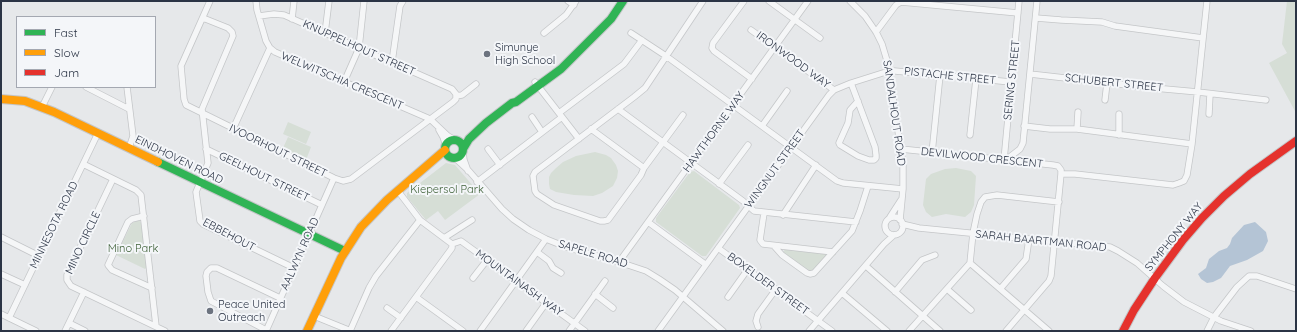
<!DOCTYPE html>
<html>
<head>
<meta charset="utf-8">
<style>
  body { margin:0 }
  #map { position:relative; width:1297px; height:332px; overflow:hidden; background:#e6e8ea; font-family:Quicksand,sans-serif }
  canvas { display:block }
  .frame { position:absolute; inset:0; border:2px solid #2b3445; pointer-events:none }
  .legend { position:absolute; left:16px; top:16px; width:140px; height:72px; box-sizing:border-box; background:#f4f6f9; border:1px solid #a4a8b1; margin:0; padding:5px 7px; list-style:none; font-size:12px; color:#2b3445 }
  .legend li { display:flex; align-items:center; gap:8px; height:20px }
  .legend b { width:20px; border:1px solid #a4a8b1 }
</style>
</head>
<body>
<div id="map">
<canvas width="1297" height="332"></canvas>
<div class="frame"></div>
<ul class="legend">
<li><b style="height:5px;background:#30b455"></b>Fast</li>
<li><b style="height:5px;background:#ff9f0a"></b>Slow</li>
<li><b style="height:5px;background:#e5322d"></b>Jam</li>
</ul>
</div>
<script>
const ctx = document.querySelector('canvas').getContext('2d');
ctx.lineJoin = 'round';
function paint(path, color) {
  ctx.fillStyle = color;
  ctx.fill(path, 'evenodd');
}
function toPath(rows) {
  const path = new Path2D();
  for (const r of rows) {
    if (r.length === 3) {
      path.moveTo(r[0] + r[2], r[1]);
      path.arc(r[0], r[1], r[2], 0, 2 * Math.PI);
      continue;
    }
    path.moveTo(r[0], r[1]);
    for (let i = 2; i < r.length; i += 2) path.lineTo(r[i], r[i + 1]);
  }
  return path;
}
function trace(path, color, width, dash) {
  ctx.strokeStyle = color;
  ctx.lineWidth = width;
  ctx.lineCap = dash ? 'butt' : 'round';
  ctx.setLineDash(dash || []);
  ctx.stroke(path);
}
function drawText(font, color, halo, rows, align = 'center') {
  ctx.font = font + ' Quicksand,sans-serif';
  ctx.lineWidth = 4;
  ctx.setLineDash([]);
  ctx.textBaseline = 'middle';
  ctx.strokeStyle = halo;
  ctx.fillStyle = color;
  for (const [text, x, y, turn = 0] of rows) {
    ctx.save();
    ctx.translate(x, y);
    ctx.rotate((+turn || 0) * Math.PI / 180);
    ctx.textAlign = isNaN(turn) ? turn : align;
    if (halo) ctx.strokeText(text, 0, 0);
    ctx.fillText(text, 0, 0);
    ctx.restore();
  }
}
paint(toPath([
  [1287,1,1296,1,1296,113,1269,63,1287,53,1282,44],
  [288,122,311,132,306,144,283,134],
  [288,137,311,147,306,160,283,148],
  [595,152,606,155,611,158,616,165,618,171,617,178,613,186,602,193,593,196,574,195,556,192,550,189,549,184,549,177,551,173,556,168,563,162,576,156],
  [446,163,455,165,480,194,445,220,438,211,426,220,407,197,407,193],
  [956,168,971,171,976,176,974,205,971,212,965,217,946,214,932,217,926,212,923,205,926,179,931,174,945,169],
  [694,171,739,205,740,208,706,256,702,256,656,222,656,218,690,172],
  [139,220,141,223,147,267,145,269,116,255,132,223],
  [785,249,826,253,827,256,814,271,809,272,783,252]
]), '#d6ded6');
paint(toPath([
  [1255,222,1266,232,1268,241,1263,251,1247,260,1230,266,1221,278,1213,282,1207,283,1201,279,1198,274,1206,268,1209,259,1219,251,1227,248,1230,244,1232,238,1244,225]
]), '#b4c4d5');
const street = toPath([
  [210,1,181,66,184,99,186,105,334,178,343,181,351,179,453,102,456,99,456,94,452,89,284,15,274,14,259,16],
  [256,1,257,10,266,41,270,48,275,52,430,119,448,136,455,140],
  [568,1,574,5],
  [744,1,713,43,712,48,714,51,752,79],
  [769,1,820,38],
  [850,1,865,16,876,32,882,44,888,64,903,164,903,189,900,220],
  [203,18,228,28,232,32,233,36,202,109,208,163,196,192,200,221,203,224,294,268],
  [1036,18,1061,20,1102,22,1115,26,1203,38],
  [292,19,294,1],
  [751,30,834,90],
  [876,32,896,5,901,2,1018,13],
  [325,33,329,1],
  [544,33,566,15,576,1],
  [631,33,666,56,837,181,843,183,903,189],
  [392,62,400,6,403,1],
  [1030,74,1154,88,1198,92,1266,100],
  [344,82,359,48,364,1],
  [535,82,579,139],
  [851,83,875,147,876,155,876,158,874,160,869,160,858,156,840,145,839,143,848,123,850,110,858,101],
  [86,87,129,109],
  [127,87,133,136,129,148],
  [456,96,462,95,476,84],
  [1105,100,1107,83],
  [42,107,52,87],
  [618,109,743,201,754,211,856,222],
  [559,113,624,64,642,40],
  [1119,114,1119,135],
  [1209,114,1210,94],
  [683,115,644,168,641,175,608,220,604,221,600,221,554,205,537,194,535,191,533,176,535,172,634,97,645,88,703,1],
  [532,117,542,132],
  [762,126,787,91],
  [1024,126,1050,129,1077,129,1192,144],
  [233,129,270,48],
  [591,129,644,168],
  [1077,129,1078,112],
  [439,130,443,137,446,146],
  [970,135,976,79],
  [206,149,322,205],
  [488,149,500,165],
  [901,149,1053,165,1058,166,1061,170,1061,174,1051,276,1049,281,1006,331],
  [463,152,464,160,468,171],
  [932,153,940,75],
  [455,158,469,171,502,209,513,219,529,230,546,239,566,247,628,265,646,271,659,279,675,290,723,331],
  [1004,160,1019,1],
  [1010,160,1011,156,1020,149,1023,143,1037,1],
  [83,164,136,190,141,195,156,326],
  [1061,174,1075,174,1173,185,1179,183,1184,181,1187,175,1192,144,1207,1],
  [113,179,67,275,67,280,71,286,165,331],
  [477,182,562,117],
  [719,184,748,145],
  [398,191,420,220,452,244],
  [764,213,760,240,763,244,833,252],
  [783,215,816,165],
  [144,216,132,219,128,222,108,265,112,270,152,288],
  [890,217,901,200],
  [894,226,9],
  [648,222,705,264],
  [902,224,919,228,1110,247,1118,251,1137,263,1163,286,1184,302,1221,321,1251,331],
  [1,237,39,256],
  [444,238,472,220],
  [452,244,461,241,585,331],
  [774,246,782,255,807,273,810,274,814,273,852,231,860,211,868,186],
  [718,248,832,331],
  [537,252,549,261,553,268,561,273],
  [619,262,808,1],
  [970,263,973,233,977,214,981,202,985,197,997,195,1059,202],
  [970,263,1049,331],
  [866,266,940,331],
  [1,274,25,285],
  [473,278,487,260],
  [1001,288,1026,259,1029,239],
  [947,289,971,310],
  [895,292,922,260,935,255],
  [842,293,887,331],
  [595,294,613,308],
  [416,297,463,331],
  [728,297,748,269],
  [387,308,401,318],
  [1,314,36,331],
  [314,316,351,331],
  [9,318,98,133],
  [69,323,85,331],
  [758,327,756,321,758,314,776,289],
  [266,330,211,301,208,292,206,276,207,272,211,268,217,268,280,298],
  [65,331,84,292],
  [266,331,334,178],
  [350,331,369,288,376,276,420,220],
  [391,331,452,248,452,244],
  [480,331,546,239],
  [526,331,546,303],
  [569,331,605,281],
  [658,331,829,95,834,90,851,83,889,71,895,71,1011,82],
  [809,331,884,244,894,235],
  [909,331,970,263],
  [1207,331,1214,317,1237,287,1249,276,1257,276,1296,289]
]);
const fast = toPath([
  [454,149,9],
  [463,149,469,139,486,123,512,103,516,102,561,69,611,19,623,1],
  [158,162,345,251]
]);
const slow = toPath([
  [1,99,25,101,54,112,158,162],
  [307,331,341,258,361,227,387,200,445,150]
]);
const jam = toPath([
  [1123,331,1134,310,1155,278,1183,240,1202,218,1224,196,1250,174,1296,141]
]);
trace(street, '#c4c6c8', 7);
trace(fast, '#c4c6c8', 10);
trace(slow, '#c4c6c8', 10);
trace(jam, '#c4c6c8', 10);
trace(street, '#f5f6f7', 5.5);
trace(fast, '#30b455', 8);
trace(slow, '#ff9f0a', 8);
trace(jam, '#e5322d', 8);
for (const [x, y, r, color] of [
  [487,54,4,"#6c737f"],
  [210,311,4,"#6c737f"]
]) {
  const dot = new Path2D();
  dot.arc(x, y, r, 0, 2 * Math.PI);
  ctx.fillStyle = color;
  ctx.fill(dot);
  trace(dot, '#f4f6f9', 1.5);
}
drawText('11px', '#2b3445', '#f4f6f9', [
  ["KNUPPELHOUT STREET",359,48,24],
  ["IRONWOOD WAY",793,60,36],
  ["PISTACHE STREET",950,76,6],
  ["SERING STREET",1012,80,-84],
  ["WELWITSCHIA CRESCENT",342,81,23],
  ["SCHUBERT STREET",1114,83,6],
  ["SANDALHOUT ROAD",894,113,82],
  ["HAWTHORNE WAY",714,132,-54],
  ["IVOORHOUT STREET",278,151,26],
  ["DEVILWOOD CRESCENT",982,158,6],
  ["EINDHOVEN ROAD",179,160,26],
  ["WINGNUT STREET",775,169,-54],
  ["GEELHOUT STREET",264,177,26],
  ["MINNESOTA ROAD",54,225,-64],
  ["EBBEHOUT",229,235,28],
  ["SYMPHONY WAY",1174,237,-51],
  ["SARAH BAARTMAN ROAD",1041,241,6],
  ["MINO CIRCLE",83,243,-65],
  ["AALWYN ROAD",300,254,-66],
  ["SAPELE ROAD",593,254,17],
  ["MOUNTAINASH WAY",519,283,36],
  ["BOXELDER STREET",768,284,36]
]);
drawText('11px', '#2b3445', '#f4f6f9', [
  ["Simunye",495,48],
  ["High School",495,61],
  ["Peace United",218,305],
  ["Outreach",218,318]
], 'left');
drawText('11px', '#3f6138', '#f4f6f9', [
  ["Kiepersol Park",447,190],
  ["Mino Park",133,249]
]);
</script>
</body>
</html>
